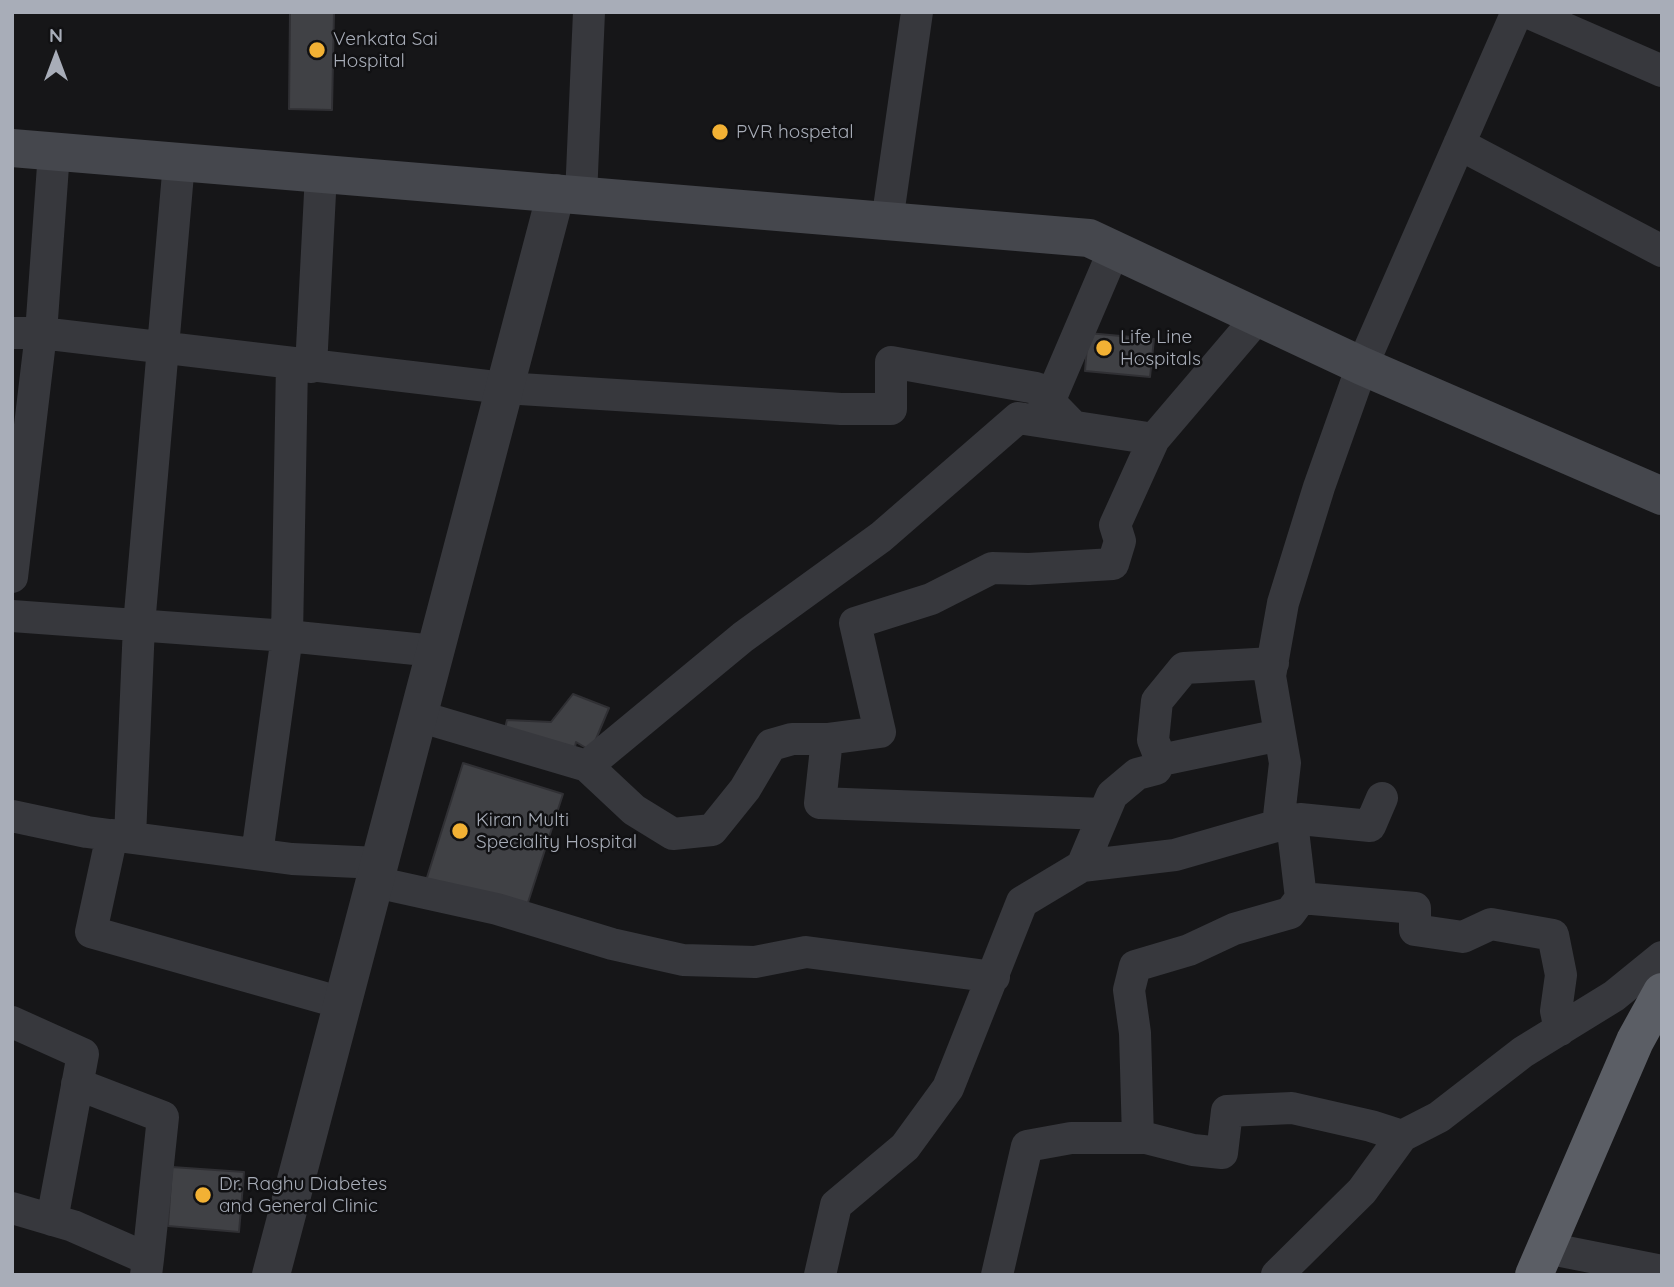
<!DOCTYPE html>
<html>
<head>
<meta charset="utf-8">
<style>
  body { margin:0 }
  #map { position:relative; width:1674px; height:1287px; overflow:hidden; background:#161618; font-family:Quicksand,sans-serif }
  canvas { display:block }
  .frame { position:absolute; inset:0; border:14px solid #a8adb8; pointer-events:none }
  .north { position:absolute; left:21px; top:21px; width:70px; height:70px; -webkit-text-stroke:5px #111113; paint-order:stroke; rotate:0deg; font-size:19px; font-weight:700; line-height:28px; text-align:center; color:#a8adb8 }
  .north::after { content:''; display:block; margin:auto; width:24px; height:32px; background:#a8adb8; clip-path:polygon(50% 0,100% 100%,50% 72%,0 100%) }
</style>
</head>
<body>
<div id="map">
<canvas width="1674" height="1287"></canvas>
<div class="frame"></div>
<div class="north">N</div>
</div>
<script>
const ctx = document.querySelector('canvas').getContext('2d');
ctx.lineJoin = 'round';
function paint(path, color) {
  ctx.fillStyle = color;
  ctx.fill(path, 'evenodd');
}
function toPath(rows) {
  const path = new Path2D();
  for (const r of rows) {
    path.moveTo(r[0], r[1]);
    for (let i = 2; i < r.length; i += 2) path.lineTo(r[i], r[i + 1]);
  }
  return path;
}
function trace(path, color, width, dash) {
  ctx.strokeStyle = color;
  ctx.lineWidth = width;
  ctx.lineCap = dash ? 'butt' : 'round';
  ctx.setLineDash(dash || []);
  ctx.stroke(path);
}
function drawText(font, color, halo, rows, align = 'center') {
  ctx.font = font + ' Quicksand,sans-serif';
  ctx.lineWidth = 5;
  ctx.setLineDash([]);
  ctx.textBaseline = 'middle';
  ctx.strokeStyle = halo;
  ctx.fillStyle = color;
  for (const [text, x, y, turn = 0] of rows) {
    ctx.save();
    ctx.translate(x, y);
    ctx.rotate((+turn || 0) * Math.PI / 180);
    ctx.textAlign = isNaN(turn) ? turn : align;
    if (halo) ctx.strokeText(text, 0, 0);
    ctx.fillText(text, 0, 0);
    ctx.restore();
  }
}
const building = toPath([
  [290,12,334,12,332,110,289,109,290,12],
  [1088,333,1154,339,1150,377,1085,371,1088,333],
  [573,694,609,708,591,751,576,742,574,752,502,741,507,720,551,722,573,694],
  [463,763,563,794,523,918,424,887,463,763],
  [172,1167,244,1172,239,1232,168,1226,172,1167]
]);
paint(building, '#404145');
trace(building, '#303034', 2);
trace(toPath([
  [1527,12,1662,71],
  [1459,144,1662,251],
  [581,196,589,12],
  [887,222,917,12],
  [12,333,41,333,504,388,841,409,891,409,891,362,1036,388,1073,426],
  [311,367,321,174],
  [1049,402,1114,250],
  [12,577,41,333,54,152],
  [12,616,287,636,292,364],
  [1273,663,1184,668,1157,701,1153,740,1161,760,1280,735],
  [418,716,587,766,743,637,881,537,1018,418,1154,439,1258,317],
  [827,739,820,803,1103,814],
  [587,766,634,810,673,834,712,830,745,789,771,745,792,739,827,739,880,732,855,623,931,599,992,568,1029,569,1113,564,1120,541,1115,525,1154,439],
  [12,816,87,832,292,859,379,863],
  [1292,822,1301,898,1415,908,1415,930,1463,937,1491,924,1553,935,1561,975,1556,1011,1560,1030],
  [1278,825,1285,763,1270,676,1283,603,1319,487,1362,366,1517,12],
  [112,835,91,932,342,1003],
  [130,837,139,625,179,162],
  [257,854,287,636,435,651],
  [1082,866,1112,795,1137,774,1156,769,1161,760],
  [375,882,497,909,612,944,683,960,755,962,806,952,994,977],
  [12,1022,83,1054,52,1220],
  [77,1084,163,1117,148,1259],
  [1138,1138,1135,1033,1129,990,1135,966,1189,950,1234,929,1290,913,1301,898],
  [12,1208,73,1226,148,1259,146,1275],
  [1546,1248,1662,1271],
  [820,1275,836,1205,905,1147,948,1088,1022,902,1082,866,1175,855,1300,819,1370,826,1382,798],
  [997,1275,1027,1146,1071,1138,1146,1138,1193,1150,1222,1153,1227,1111,1292,1108,1371,1126,1402,1136],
  [1277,1275,1362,1191,1402,1136,1439,1117,1523,1052,1614,996,1662,957]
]), '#37383d', 32);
trace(toPath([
  [271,1275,556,193]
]), '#37383d', 38);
trace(toPath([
  [12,148,1089,238,1362,366,1662,496]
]), '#45474d', 38);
trace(toPath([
  [1534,1275,1635,1041,1662,992]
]), '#5b5e65', 38);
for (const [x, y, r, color] of [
  [317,50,9,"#f2b134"],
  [720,132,9,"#f2b134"],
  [1104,348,9,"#f2b134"],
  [460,831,9,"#f2b134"],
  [203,1195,9,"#f2b134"]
]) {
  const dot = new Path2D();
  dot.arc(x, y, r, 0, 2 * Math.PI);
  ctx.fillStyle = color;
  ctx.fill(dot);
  trace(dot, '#111113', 2.5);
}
drawText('19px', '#a8adb8', '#111113', [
  ["Venkata Sai",333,39],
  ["Hospital",333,61],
  ["PVR hospetal",736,132],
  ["Life Line",1120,337],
  ["Hospitals",1120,359],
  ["Kiran Multi",476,820],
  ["Speciality Hospital",476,842],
  ["Dr. Raghu Diabetes",219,1184],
  ["and General Clinic",219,1206]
], 'left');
</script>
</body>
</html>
